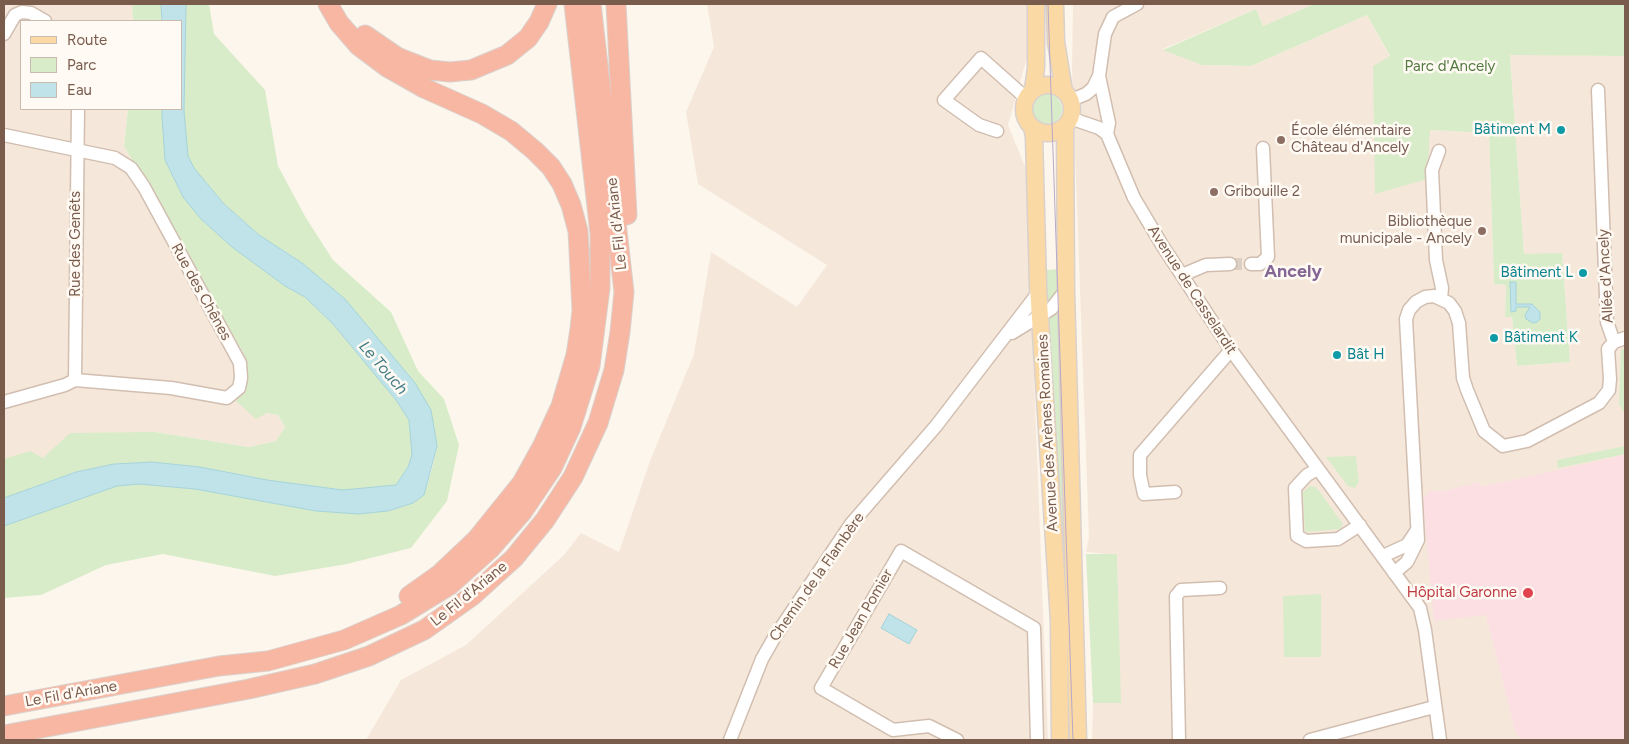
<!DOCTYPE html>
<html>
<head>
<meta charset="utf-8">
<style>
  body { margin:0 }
  #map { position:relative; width:1629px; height:744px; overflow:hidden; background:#fdf6ec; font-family:Figtree,sans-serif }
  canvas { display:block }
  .frame { position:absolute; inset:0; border:5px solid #7a5c4d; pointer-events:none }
  .legend { position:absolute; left:20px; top:20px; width:162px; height:90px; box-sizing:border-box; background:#fffaf3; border:1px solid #cabbb1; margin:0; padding:6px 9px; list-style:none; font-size:15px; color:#7a5c4d }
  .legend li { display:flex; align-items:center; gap:10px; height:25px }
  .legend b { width:25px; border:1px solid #cabbb1 }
</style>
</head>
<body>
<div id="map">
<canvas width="1629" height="744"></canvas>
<div class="frame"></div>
<ul class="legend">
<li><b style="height:6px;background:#fbd9a5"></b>Route</li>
<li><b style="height:14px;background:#d8ecc9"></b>Parc</li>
<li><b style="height:14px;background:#bfe3e8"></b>Eau</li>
</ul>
</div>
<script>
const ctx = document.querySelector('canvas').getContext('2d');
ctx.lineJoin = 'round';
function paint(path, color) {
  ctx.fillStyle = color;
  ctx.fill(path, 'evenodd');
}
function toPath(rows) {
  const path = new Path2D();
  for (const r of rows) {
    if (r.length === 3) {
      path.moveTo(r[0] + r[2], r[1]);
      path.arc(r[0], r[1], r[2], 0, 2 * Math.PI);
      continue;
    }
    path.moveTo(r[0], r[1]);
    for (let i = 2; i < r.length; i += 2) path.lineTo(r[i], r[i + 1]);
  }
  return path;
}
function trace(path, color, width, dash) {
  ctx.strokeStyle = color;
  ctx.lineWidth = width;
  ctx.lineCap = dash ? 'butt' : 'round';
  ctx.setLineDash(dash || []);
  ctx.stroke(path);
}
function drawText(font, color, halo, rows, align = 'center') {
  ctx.font = font + ' Figtree,sans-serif';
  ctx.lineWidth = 5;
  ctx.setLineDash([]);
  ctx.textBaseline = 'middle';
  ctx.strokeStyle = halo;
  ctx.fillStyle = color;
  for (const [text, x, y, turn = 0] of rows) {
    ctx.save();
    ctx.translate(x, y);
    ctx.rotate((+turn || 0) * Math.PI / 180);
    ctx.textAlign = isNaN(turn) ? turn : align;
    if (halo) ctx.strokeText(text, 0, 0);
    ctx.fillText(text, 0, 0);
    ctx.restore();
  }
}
paint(toPath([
  [4,4,132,4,133,21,21,21,21,109,128,109,124,146,244,354,246,378,267,413,278,415,285,427,276,441,249,447,155,432,43,458,4,459],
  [707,4,1031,4,1032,40,1008,125,1026,169,1048,740,366,740,401,680,466,645,564,555,581,533,619,552,650,461,694,354,711,252,797,307,827,265,698,184,686,112,714,47],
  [1073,4,1314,4,1263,26,1256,9,1163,49,1202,65,1251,66,1367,15,1430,130,1489,133,1494,284,1506,285,1505,317,1512,317,1517,366,1570,362,1562,254,1524,254,1510,54,1625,56,1625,740,1092,740,1093,703,1120,703,1117,555,1086,552,1089,537,1072,69]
]), '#f5e8da');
paint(toPath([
  [1625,455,1625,740,1521,740,1516,734,1486,615,1434,621,1423,500,1430,490,1440,492,1479,482,1481,487]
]), '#fbdfe3');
paint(toPath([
  [132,4,161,4,162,21,133,21],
  [186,4,209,4,214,34,265,90,278,166,306,218,333,260,391,312,418,371,444,399,459,445,447,501,411,548,347,564,275,576,163,554,106,565,41,595,4,598,4,526,117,486,139,484,195,489,316,511,358,514,389,511,413,503,424,495,433,465,437,446,345,299,302,263,259,235,224,204,194,168,188,156,184,111],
  [1314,4,1625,4,1625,56,1510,55,1524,254,1562,253,1570,362,1517,366,1512,317,1505,317,1506,285,1494,284,1489,133,1430,130,1427,179,1375,194,1373,66,1390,56,1367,15,1251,66,1202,65,1163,50,1256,9,1263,26],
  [1047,109,15],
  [128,109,162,109,165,160,183,197,201,219,232,247,285,286,305,297,333,324,396,400,409,420,412,455,408,467,396,485,343,490,267,480,200,467,152,462,114,464,75,472,4,498,4,459,30,451,43,458,70,433,155,432,249,447,276,441,285,427,278,415,267,413,256,419,236,401,246,378,244,354,124,146],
  [1058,269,1059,290,1046,306,1041,279,1047,278,1046,270],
  [1059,308,1076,740,1064,740,1045,320],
  [1621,349,1625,349,1625,414,1619,404],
  [1625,446,1625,454,1558,468,1557,460],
  [1356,456,1359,482,1355,488,1348,486,1326,457],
  [1310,486,1316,487,1343,524,1340,529,1305,532,1303,492],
  [1086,554,1117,554,1121,703,1093,703],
  [1321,594,1321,657,1284,657,1283,596]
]), '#d8ecc9');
const water = toPath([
  [161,4,186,4,184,111,188,156,194,168,224,204,259,235,302,263,345,299,415,383,431,410,437,446,424,495,413,503,388,511,358,514,316,511,195,489,139,484,117,486,4,526,4,498,76,472,114,464,152,462,200,467,267,480,343,490,396,485,408,467,412,455,409,420,396,400,333,324,305,297,285,286,232,247,201,219,183,197,165,160,162,116,162,109,181,109,181,21,162,21,161,4],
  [1510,282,1516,282,1516,304,1532,304,1540,312,1540,319,1537,322,1533,323,1526,319,1525,315,1530,307,1516,307,1516,311,1511,312,1510,282],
  [889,614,917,630,909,644,881,628,889,614]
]);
paint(water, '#bfe3e8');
trace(water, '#a5d3da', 1);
trace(toPath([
  [1230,264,1251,264]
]), '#dcd0c4', 12, [12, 6]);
const minor = toPath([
  [4,34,15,15,22,12,31,13,45,21],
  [1099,76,1109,123,1107,134],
  [1598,90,1607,322,1614,342],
  [1071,100,1086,94,1093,88,1099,76,1105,34,1113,17,1137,4],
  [1070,118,1099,128,1107,134,1134,198,1162,245,1231,350,1420,608,1425,630,1440,740],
  [997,131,979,125,944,100,981,58,1026,98],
  [4,135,115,158,131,168,144,187,240,363,241,378,239,388,227,398,171,388,75,380],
  [1439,151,1432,170,1436,260,1442,288,1441,298],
  [1251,264,1260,264,1268,257,1263,148],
  [1182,275,1206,265,1230,264],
  [1012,333,1051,309,1066,290],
  [75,380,78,109],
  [4,402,65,385,75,380],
  [1318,469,1307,475,1295,488,1297,536,1306,541,1338,539,1360,525],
  [1175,492,1144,494,1140,475,1140,455,1231,350],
  [1383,556,1407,545,1417,530],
  [1394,573,1407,562,1418,540,1406,319,1409,310,1416,302,1425,297,1434,296,1449,303,1455,311,1459,323,1463,378,1467,390,1484,431,1503,446,1527,441,1599,403,1609,390,1610,379,1608,349,1614,342,1625,338],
  [730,740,762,659,774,638,851,524,936,426,1038,293],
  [957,740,929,726,893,730,821,688,901,551,1034,628,1037,740],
  [1179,740,1176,596,1181,590,1220,588],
  [1310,740,1434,707]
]);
const major = toPath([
  [1055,4,1056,42,1064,91],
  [1048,109,24],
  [1033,90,1036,68,1036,4],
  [1065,126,1066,290,1078,740],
  [1032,127,1034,137,1038,286,1059,621,1060,740]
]);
const highway = toPath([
  [328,4,339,23,359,46,387,67,424,88,482,114,511,131,535,151,551,167,562,184,571,205,578,231,582,310,580,329,576,355,561,406,543,445,522,483,476,540,440,574,409,596],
  [616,4,627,215],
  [365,35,397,57,430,70,450,72,471,70,507,55,528,38,539,22,547,4],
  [4,706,219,666,268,661,344,640,401,615,450,585,490,549,523,511,552,468,571,427,590,366,600,288,600,233,574,4],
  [4,735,249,689,315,674,369,656,424,630,472,596,514,558,545,520,573,477,598,423,614,370,620,332,624,292,591,4]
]);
trace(minor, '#d1beb0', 15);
trace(major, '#dad1cd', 19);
trace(highway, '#dad1cd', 21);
trace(minor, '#fff', 12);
trace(major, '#fbd9a5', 16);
trace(highway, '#f7b7a3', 19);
trace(toPath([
  [1048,4,1073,740]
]), '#b9a8c9', 1);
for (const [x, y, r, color] of [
  [1561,130,5,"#0f9aa8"],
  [1281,140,5,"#8d6e63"],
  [1214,192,5,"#8d6e63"],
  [1482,231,5,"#8d6e63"],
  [1583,273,5,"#0f9aa8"],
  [1494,338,5,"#0f9aa8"],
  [1337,355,5,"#0f9aa8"],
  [1528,593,6,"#e0444e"]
]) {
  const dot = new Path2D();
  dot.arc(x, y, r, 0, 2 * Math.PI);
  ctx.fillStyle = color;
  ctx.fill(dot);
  trace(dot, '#fffaf3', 2);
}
drawText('15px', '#537a41', '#fffaf3', [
  ["Parc d'Ancely",1450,67]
]);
drawText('15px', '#0d838f', '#fffaf3', [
  ["Bâtiment M",1551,130],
  ["Bâtiment L",1573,273],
  ["Bâtiment K",1504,338,"left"],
  ["Bât H",1347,355,"left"]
], 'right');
drawText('15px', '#785e54', '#fffaf3', [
  ["École élémentaire",1291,131],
  ["Château d'Ancely",1291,148],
  ["Gribouille 2",1224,192],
  ["Bibliothèque",1472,222,"right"],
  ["municipale - Ancely",1472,239,"right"]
], 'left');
drawText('15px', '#7a5c4d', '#fffaf3', [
  ["Le Fil d'Ariane",617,224,-96],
  ["Rue des Genêts",76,244,-90],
  ["Allée d'Ancely",1606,276,-93],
  ["Avenue de Casselardit",1192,290,57],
  ["Rue des Chênes",201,292,61],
  ["Avenue des Arènes Romaines",1048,433,-93],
  ["Chemin de la Flambère",817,577,-55],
  ["Le Fil d'Ariane",469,594,-39],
  ["Rue Jean Pomier",861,619,-60],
  ["Le Fil d'Ariane",71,694,-10]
]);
drawText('15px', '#be3a42', '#fffaf3', [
  ["Hôpital Garonne",1517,593]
], 'right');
drawText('italic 16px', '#437c86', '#fffaf3', [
  ["Le Touch",383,368,49]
]);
drawText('bold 18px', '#846695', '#fffaf3', [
  ["Ancely",1293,272]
]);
</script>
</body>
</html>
